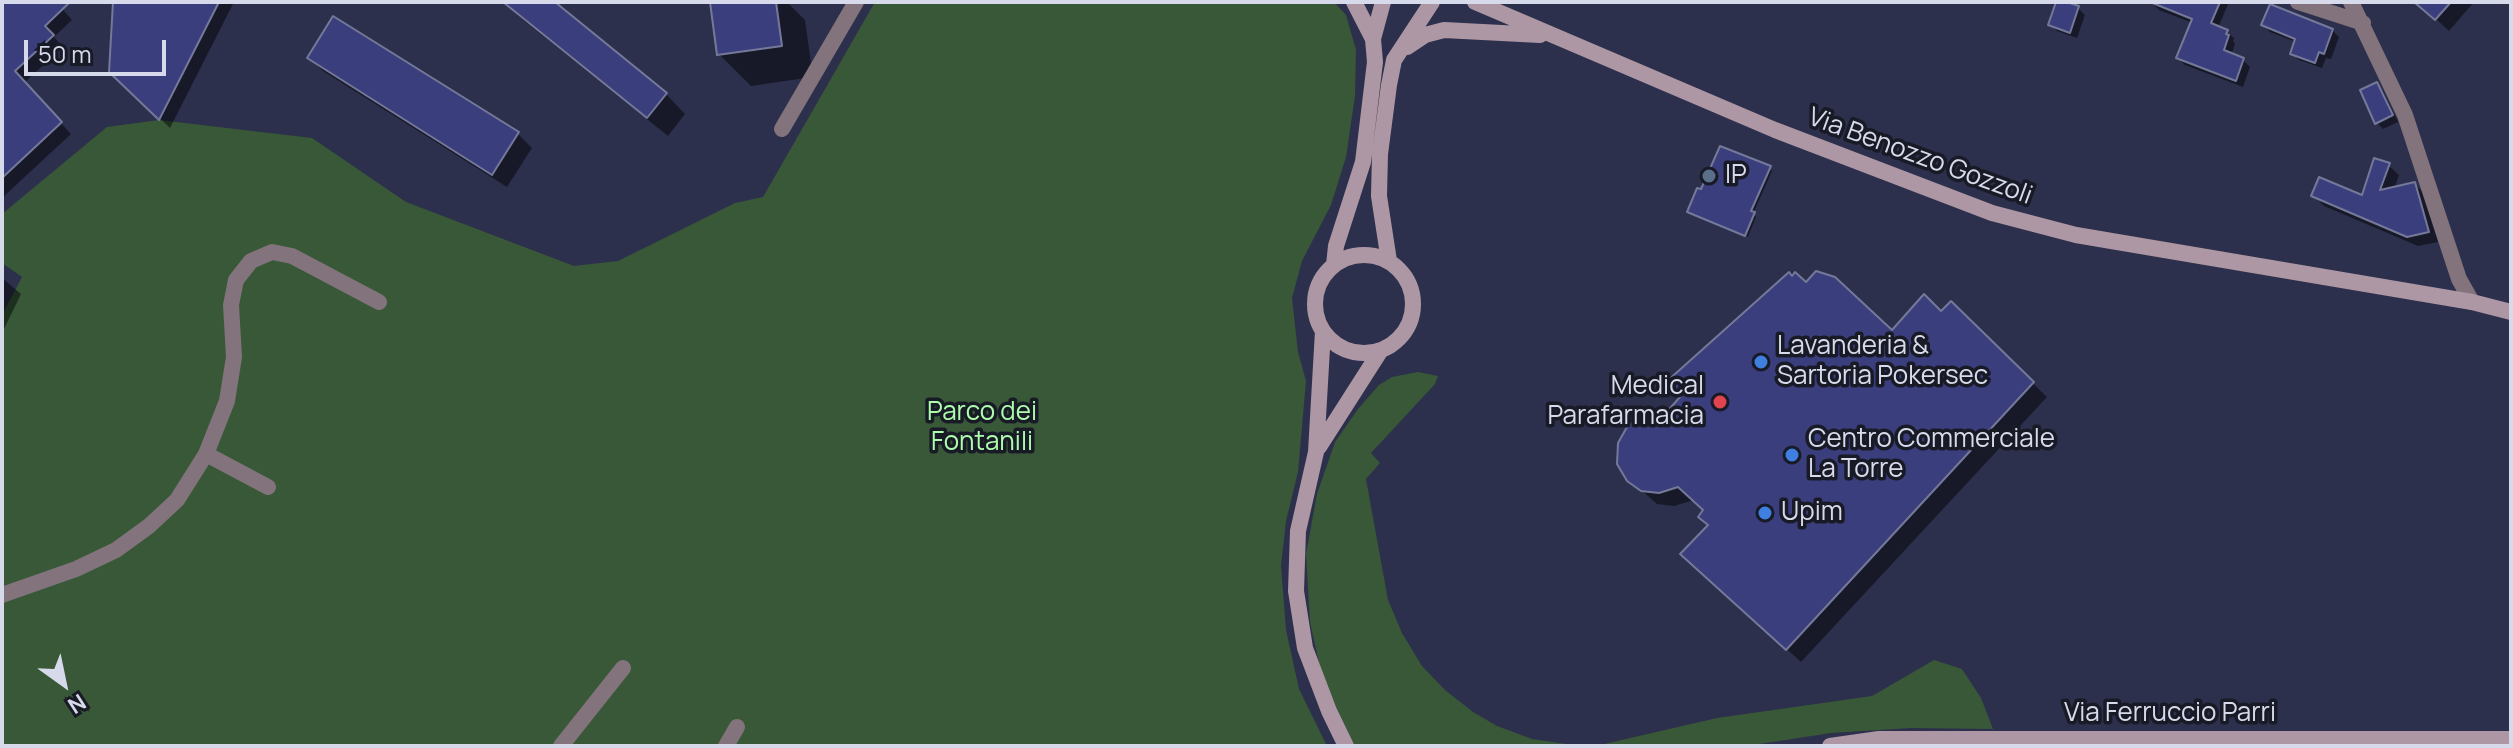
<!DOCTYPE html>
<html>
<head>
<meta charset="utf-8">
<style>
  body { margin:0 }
  #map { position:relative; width:2513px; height:748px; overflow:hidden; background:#2d304c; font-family:Manrope,sans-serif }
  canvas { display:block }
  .frame { position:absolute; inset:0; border:4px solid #d7daeb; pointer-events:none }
  .north { position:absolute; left:24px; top:644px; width:80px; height:80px; -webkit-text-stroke:6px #181a26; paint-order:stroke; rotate:147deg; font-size:22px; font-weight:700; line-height:32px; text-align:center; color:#d7daeb }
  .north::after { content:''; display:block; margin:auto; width:28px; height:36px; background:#d7daeb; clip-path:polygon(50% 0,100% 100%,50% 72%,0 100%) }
  .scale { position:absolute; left:24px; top:40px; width:142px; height:36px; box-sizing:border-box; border:4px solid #d7daeb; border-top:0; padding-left:10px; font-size:24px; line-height:28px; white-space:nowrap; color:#d7daeb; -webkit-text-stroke:6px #181a26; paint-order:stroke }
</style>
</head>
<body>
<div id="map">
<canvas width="2513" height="748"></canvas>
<div class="frame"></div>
<div class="north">N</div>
<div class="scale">50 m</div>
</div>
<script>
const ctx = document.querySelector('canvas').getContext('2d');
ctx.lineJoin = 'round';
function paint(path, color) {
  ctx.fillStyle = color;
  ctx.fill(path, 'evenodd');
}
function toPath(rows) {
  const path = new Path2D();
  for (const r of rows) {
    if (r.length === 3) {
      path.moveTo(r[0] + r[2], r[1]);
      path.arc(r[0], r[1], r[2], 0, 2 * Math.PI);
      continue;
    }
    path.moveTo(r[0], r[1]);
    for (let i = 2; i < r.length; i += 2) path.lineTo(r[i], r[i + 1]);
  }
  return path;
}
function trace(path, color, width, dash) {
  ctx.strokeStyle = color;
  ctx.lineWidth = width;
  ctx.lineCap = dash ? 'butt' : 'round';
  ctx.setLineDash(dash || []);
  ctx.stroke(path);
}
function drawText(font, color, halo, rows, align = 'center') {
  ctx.font = font + ' Manrope,sans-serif';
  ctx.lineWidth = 7;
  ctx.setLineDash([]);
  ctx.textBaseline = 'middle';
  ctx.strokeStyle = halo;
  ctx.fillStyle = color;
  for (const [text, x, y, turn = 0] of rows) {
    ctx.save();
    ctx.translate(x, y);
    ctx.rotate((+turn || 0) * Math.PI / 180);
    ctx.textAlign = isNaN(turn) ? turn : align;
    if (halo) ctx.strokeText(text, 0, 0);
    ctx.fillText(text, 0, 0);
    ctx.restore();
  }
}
paint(toPath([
  [875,2,1334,2,1346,15,1356,50,1355,96,1346,157,1331,205,1302,261,1292,298,1298,352,1306,381,1298,472,1286,521,1281,566,1286,630,1299,689,1327,746,2,746,2,315,22,277,2,263,2,214,107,127,159,120,312,138,406,202,574,266,618,261,735,203,763,197],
  [1418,372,1438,376,1435,384,1371,453,1380,463,1366,479,1388,600,1402,633,1422,666,1445,690,1473,712,1497,726,1532,739,1573,745,1600,745,1717,718,1872,696,1934,660,1962,669,1981,698,1993,729,1911,728,1831,733,1746,746,1355,746,1323,681,1310,622,1306,554,1317,494,1335,442,1358,409,1379,385,1392,377]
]), '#385838');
paint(toPath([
  [2,2,63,2,59,5,72,20,54,37,63,47,24,83,71,134,2,198],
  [115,2,234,2,170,128,111,71],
  [505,2,551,2,666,94,685,114,668,136,518,16],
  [712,2,787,2,805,20,813,77,751,86,719,54],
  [2059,2,2078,8,2085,15,2077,38,2057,31,2050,24],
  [2229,2,2218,28,2226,31,2234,38,2233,41,2235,44,2231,55,2243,60,2250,67,2243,87,2185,65,2178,58,2193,23,2159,10,2152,3],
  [2421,2,2474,2,2449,31,2424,8],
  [334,18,518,134,532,148,507,187,323,71,309,58],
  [2263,25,2332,30,2339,37,2331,59,2326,58,2322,68,2299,60,2292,54,2296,42,2270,32],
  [2377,84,2383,91,2398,122,2383,129,2376,122],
  [2388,165,2399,175,2394,189,2415,184,2425,194,2438,242,2418,246,2324,206,2314,196,2363,198],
  [1769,168,1772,171,1753,214,1756,217,1748,237,1690,211],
  [2,278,21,294,2,333],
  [1807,285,1892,333,1941,314,1951,304,2047,397,1801,662,1697,568,1710,526,1705,510,1694,500,1674,506,1657,504,1629,479,1665,417]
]), '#0007');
const building = toPath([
  [2,2,70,2,45,26,54,35,15,71,62,122,2,178,2,2],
  [113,2,219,2,159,120,109,72,113,2],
  [503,2,555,2,667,93,647,118,503,2],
  [710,2,776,2,782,46,717,55,710,2],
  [2056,2,2067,2,2079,6,2070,33,2048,25,2056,2],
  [2150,2,2220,2,2211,23,2228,30,2226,34,2229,35,2224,50,2244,58,2236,81,2176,58,2192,19,2150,2],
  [2414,2,2451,2,2435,20,2414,2],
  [2270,4,2333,29,2324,54,2319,52,2315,63,2290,54,2295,39,2261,25,2270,4],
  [333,16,519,132,492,175,307,58,333,16],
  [2377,82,2393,115,2375,124,2360,90,2377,82],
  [1720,146,1771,166,1751,211,1755,212,1745,236,1687,212,1697,188,1701,189,1720,146],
  [2374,158,2390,163,2380,190,2415,182,2429,232,2407,237,2311,196,2319,177,2362,195,2374,158],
  [1816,271,1835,277,1892,330,1924,294,1941,311,1951,301,2034,382,1786,650,1680,554,1708,525,1698,517,1703,510,1678,487,1659,493,1641,491,1627,481,1617,464,1618,443,1627,427,1643,415,1664,415,1680,397,1665,383,1789,272,1792,276,1795,272,1806,282,1816,271]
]);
paint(building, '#3b3e7c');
trace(building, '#747999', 2);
trace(toPath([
  [2298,2,2363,23],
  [2351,2,2405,115,2459,279,2472,302],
  [782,129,856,2],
  [206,454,268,487],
  [2,595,76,569,116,550,149,526,177,500,206,454,227,401,234,357,231,305,236,280,251,261,272,252,292,256,379,302],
  [561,746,623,668],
  [726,746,737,727]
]), '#82737c', 16);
trace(toPath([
  [1354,2,1373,39],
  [1475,2,1775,130,1992,213,2076,235,2472,302,2511,312],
  [1407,47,1425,35,1444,30,1540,35],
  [1364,304,49],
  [1389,261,1379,196,1380,154,1389,85,1394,60,1432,2],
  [1334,265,1336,246,1363,162,1375,62,1373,39,1383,2],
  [1323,331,1316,452,1298,531,1296,591,1305,648,1329,711,1346,746],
  [1319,447,1381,350],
  [1830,746,1879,739,2511,739]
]), '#ae97a4', 16);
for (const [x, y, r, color] of [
  [1709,176,8,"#5c6f8a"],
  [1761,362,8,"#3f7fe0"],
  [1720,402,8,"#e0444e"],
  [1792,455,8,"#3f7fe0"],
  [1765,513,8,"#3f7fe0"]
]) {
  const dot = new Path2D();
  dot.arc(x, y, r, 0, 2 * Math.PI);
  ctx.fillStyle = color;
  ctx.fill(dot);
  trace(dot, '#181a26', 3);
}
drawText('26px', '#d7daeb', '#181a26', [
  ["Via Benozzo Gozzoli",1920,157,20],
  ["Via Ferruccio Parri",2170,714]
]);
drawText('26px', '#d7daeb', '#181a26', [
  ["IP",1725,176],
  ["Lavanderia &",1777,347],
  ["Sartoria Pokersec",1777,377],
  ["Medical",1704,387,"right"],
  ["Parafarmacia",1704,417,"right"],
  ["Centro Commerciale",1808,440],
  ["La Torre",1808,470],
  ["Upim",1781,513]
], 'left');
drawText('26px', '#adfcab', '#181a26', [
  ["Parco dei",982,413],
  ["Fontanili",982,443]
]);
</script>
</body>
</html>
